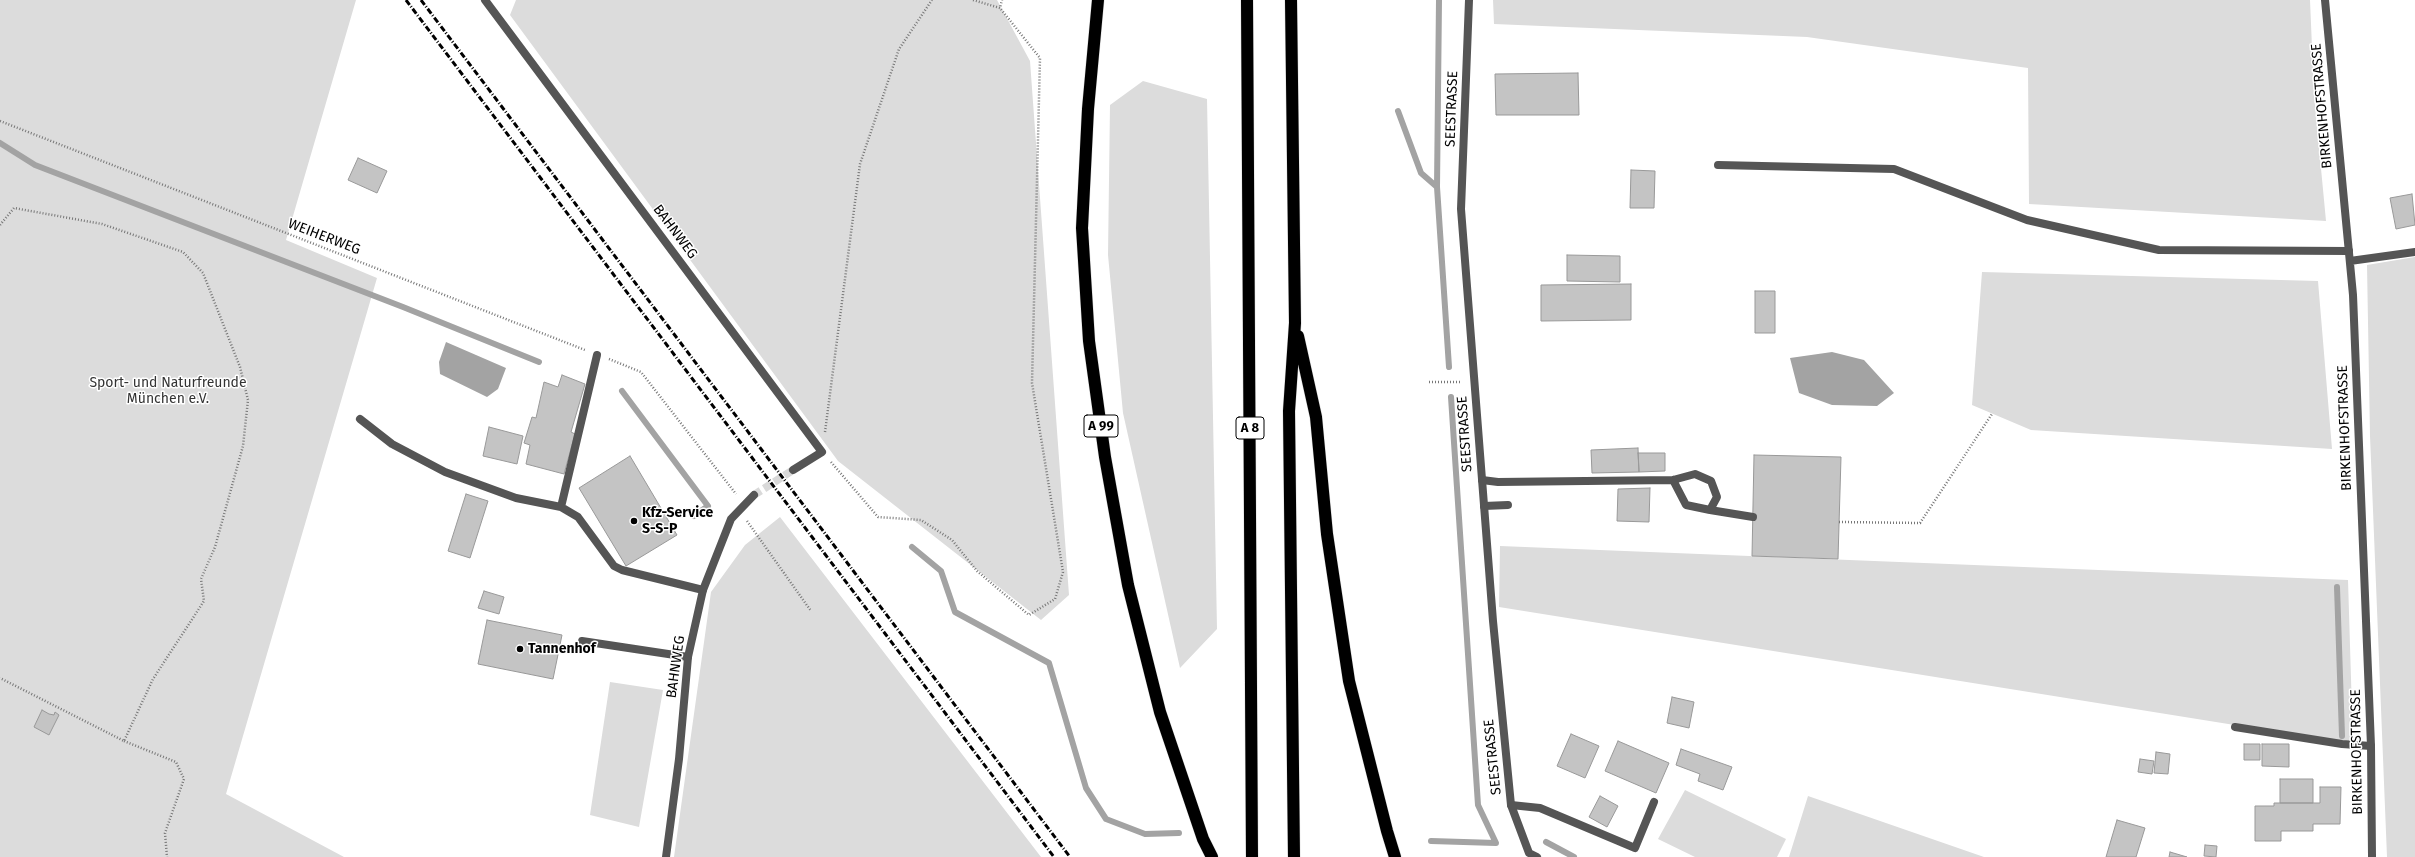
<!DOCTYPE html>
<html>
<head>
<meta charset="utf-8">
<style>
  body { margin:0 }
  canvas { display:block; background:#fff }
</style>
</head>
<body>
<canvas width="2415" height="857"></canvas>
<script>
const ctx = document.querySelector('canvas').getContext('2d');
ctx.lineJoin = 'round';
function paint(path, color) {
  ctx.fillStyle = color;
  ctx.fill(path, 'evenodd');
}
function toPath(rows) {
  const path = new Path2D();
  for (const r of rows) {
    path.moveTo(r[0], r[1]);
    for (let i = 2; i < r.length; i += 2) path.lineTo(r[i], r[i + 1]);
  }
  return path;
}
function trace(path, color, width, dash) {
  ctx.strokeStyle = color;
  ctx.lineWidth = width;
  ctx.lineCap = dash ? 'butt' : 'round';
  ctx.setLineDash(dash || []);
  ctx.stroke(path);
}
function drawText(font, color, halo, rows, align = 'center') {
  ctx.font = font + ' "Fira Sans",sans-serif';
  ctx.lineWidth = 3;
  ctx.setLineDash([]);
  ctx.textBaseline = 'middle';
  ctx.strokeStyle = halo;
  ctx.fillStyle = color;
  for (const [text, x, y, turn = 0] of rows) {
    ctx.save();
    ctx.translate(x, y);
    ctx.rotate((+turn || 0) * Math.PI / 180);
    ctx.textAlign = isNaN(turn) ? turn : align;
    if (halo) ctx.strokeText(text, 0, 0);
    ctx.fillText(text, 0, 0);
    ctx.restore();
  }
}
paint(toPath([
  [0,0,356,0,286,240,377,278,226,794,344,857,0,857],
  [516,0,997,0,1030,61,1069,595,1041,620,838,461,510,15],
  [1493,0,2310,0,2314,95,2326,221,2029,204,2028,68,1807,37,1494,24],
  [1143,81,1207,99,1217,629,1180,668,1123,413,1108,255,1110,105],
  [2415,257,2415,857,2387,857,2370,436,2367,265],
  [1982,272,2318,281,2332,449,2031,430,1972,405],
  [780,517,1041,857,674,857,711,592,745,545],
  [1500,546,2348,580,2353,744,1499,607],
  [610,682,663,690,639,827,590,815],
  [1685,790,1786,839,1777,857,1695,857,1658,839],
  [1808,796,1984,857,1789,857]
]), '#dcdcdc');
paint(toPath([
  [446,342,506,368,498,389,487,397,440,374,439,362],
  [1832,352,1864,360,1894,393,1877,406,1832,405,1799,393,1790,358]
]), '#a3a3a3');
trace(toPath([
  [1398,111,1421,173,1437,187,1449,367],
  [0,143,35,165,403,307,539,362],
  [1437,187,1439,0],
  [622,391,708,506,694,516],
  [912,547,941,571,955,612,1049,663,1086,788,1106,819,1145,834,1179,833],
  [2337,587,2342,736],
  [1431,841,1496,843,1478,805,1451,397],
  [1546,842,1574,857]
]), '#a3a3a3', 6);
const building = toPath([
  [1578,73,1579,115,1496,115,1495,74,1578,73],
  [358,158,387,171,377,193,348,180,358,158],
  [1631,170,1655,171,1654,208,1630,208,1631,170],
  [2412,194,2415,225,2396,229,2390,198,2412,194],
  [1567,255,1620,256,1620,282,1567,281,1567,255],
  [1631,284,1631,320,1541,321,1541,285,1631,284],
  [1755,291,1775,291,1775,333,1755,333,1755,291],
  [562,375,585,384,571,432,575,434,564,474,526,464,530,445,524,443,532,417,536,418,544,382,558,387,562,375],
  [489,427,523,436,517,464,483,456,489,427],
  [1638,448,1639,472,1592,473,1591,450,1638,448],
  [1638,453,1665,453,1665,471,1639,472,1638,453],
  [1754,455,1841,457,1838,559,1752,556,1754,455],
  [630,456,677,535,626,566,579,488,630,456],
  [1650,488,1649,522,1617,521,1618,489,1650,488],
  [466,494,488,501,470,558,448,551,466,494],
  [484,591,504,597,499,614,478,608,484,591],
  [487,620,562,635,553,679,478,664,487,620],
  [1672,697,1694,702,1689,728,1667,723,1672,697],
  [42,710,49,714,54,715,55,712,59,715,49,735,34,727,42,710],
  [1571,734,1599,746,1585,778,1557,766,1571,734],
  [1618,741,1669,763,1656,793,1605,771,1618,741],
  [2244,744,2260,744,2260,760,2244,760,2244,744],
  [2262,744,2289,744,2289,767,2262,766,2262,744],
  [1681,749,1732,767,1723,790,1698,781,1700,774,1676,765,1681,749],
  [2156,752,2170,754,2168,774,2154,773,2156,752],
  [2140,759,2154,761,2152,774,2138,772,2140,759],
  [2280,779,2313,779,2313,803,2280,803,2280,779],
  [2320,787,2341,787,2340,824,2313,824,2313,831,2281,831,2281,841,2255,841,2255,806,2274,806,2274,803,2320,803,2320,787],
  [1600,796,1618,806,1607,827,1589,817,1600,796],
  [2117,820,2145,828,2136,857,2106,857,2117,820],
  [2205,845,2217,846,2216,857,2204,856,2205,845],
  [2170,852,2187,857,2169,857,2170,852]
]);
paint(building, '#c4c4c4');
trace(building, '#999', 1);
trace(toPath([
  [754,495,793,470]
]), '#d9d9d9', 8, [8, 4]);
const highway = toPath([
  [1098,0,1088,109,1082,228,1089,341,1105,457,1128,585,1160,712,1203,839,1212,857],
  [1247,0,1252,857],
  [1291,0,1295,323,1289,411,1294,857],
  [1298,336,1316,417,1327,534,1349,681,1387,831,1395,857]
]);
trace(highway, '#dbdbdb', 13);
trace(toPath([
  [973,0,1000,8,1002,0],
  [0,121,585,350],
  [0,225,14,208,102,224,183,252,203,273,240,367,248,400,243,446,215,547,201,579,204,601,153,679,124,741,0,678],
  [609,359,641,372,736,494],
  [1429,382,1462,382],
  [825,432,860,164,899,49,932,0],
  [831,462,878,517,921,520,952,540,977,571,1029,615,1055,599,1063,572,1032,383,1040,58,1000,8],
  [747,521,811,611],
  [1839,522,1920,523,1992,414],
  [124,741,176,762,184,779,165,833,167,857]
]), '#777', 2.5, [1, 2]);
trace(toPath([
  [1718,165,1894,169,2027,220,2159,250,2349,251],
  [360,419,392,444,445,472,516,498,561,507,578,517,614,566,622,570,703,590],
  [1482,480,1498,482,1673,480,1695,474,1711,481,1717,497,1710,510,1686,505,1673,480],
  [1484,506,1508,505],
  [561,507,597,355],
  [1710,510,1753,517],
  [582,641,688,657],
  [2235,727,2342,744,2371,746],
  [1511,805,1540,808,1635,848,1654,802]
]), '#555', 8);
trace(toPath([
  [485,0,822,452,793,470],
  [1469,0,1461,209,1493,621,1511,805,1529,853,1537,857],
  [2325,0,2353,295,2371,746,2372,857],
  [2350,261,2415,252],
  [666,857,679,759,688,657,703,590,731,519,754,495]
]), '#555', 8);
trace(highway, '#000', 12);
trace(toPath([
  [406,0,1054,857],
  [421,0,1070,857]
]), '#000', 3, [6, 2, 1, 2]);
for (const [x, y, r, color] of [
  [634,521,4,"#000"],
  [520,649,4,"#000"]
]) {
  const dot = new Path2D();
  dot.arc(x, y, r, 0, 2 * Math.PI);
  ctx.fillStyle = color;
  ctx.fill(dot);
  trace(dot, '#fff', 1.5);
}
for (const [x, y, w] of [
  [1101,426,34],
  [1250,428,28]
]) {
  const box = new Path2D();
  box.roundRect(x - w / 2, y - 11, w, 22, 3);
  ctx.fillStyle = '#fff';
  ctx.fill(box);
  trace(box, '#000', 1);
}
drawText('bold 13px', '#000', null, [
  ["A 99",1101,426],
  ["A 8",1250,428]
]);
drawText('14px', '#000', '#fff', [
  ["BIRKENHOFSTRASSE",2322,106,-95],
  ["SEESTRASSE",1452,109,-88],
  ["BAHNWEG",675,232,53],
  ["WEIHERWEG",324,237,21],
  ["BIRKENHOFSTRASSE",2345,428,-92],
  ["SEESTRASSE",1465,434,-94],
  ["BAHNWEG",676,667,-82],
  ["BIRKENHOFSTRASSE",2357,752,-91],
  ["SEESTRASSE",1493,757,-96]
]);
drawText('14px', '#333', '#fff', [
  ["Sport- und Naturfreunde",168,383],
  ["München e.V.",168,399]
]);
drawText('bold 14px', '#000', '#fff', [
  ["Kfz-Service",642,513],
  ["S-S-P",642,529],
  ["Tannenhof",528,649]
], 'left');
</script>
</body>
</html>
